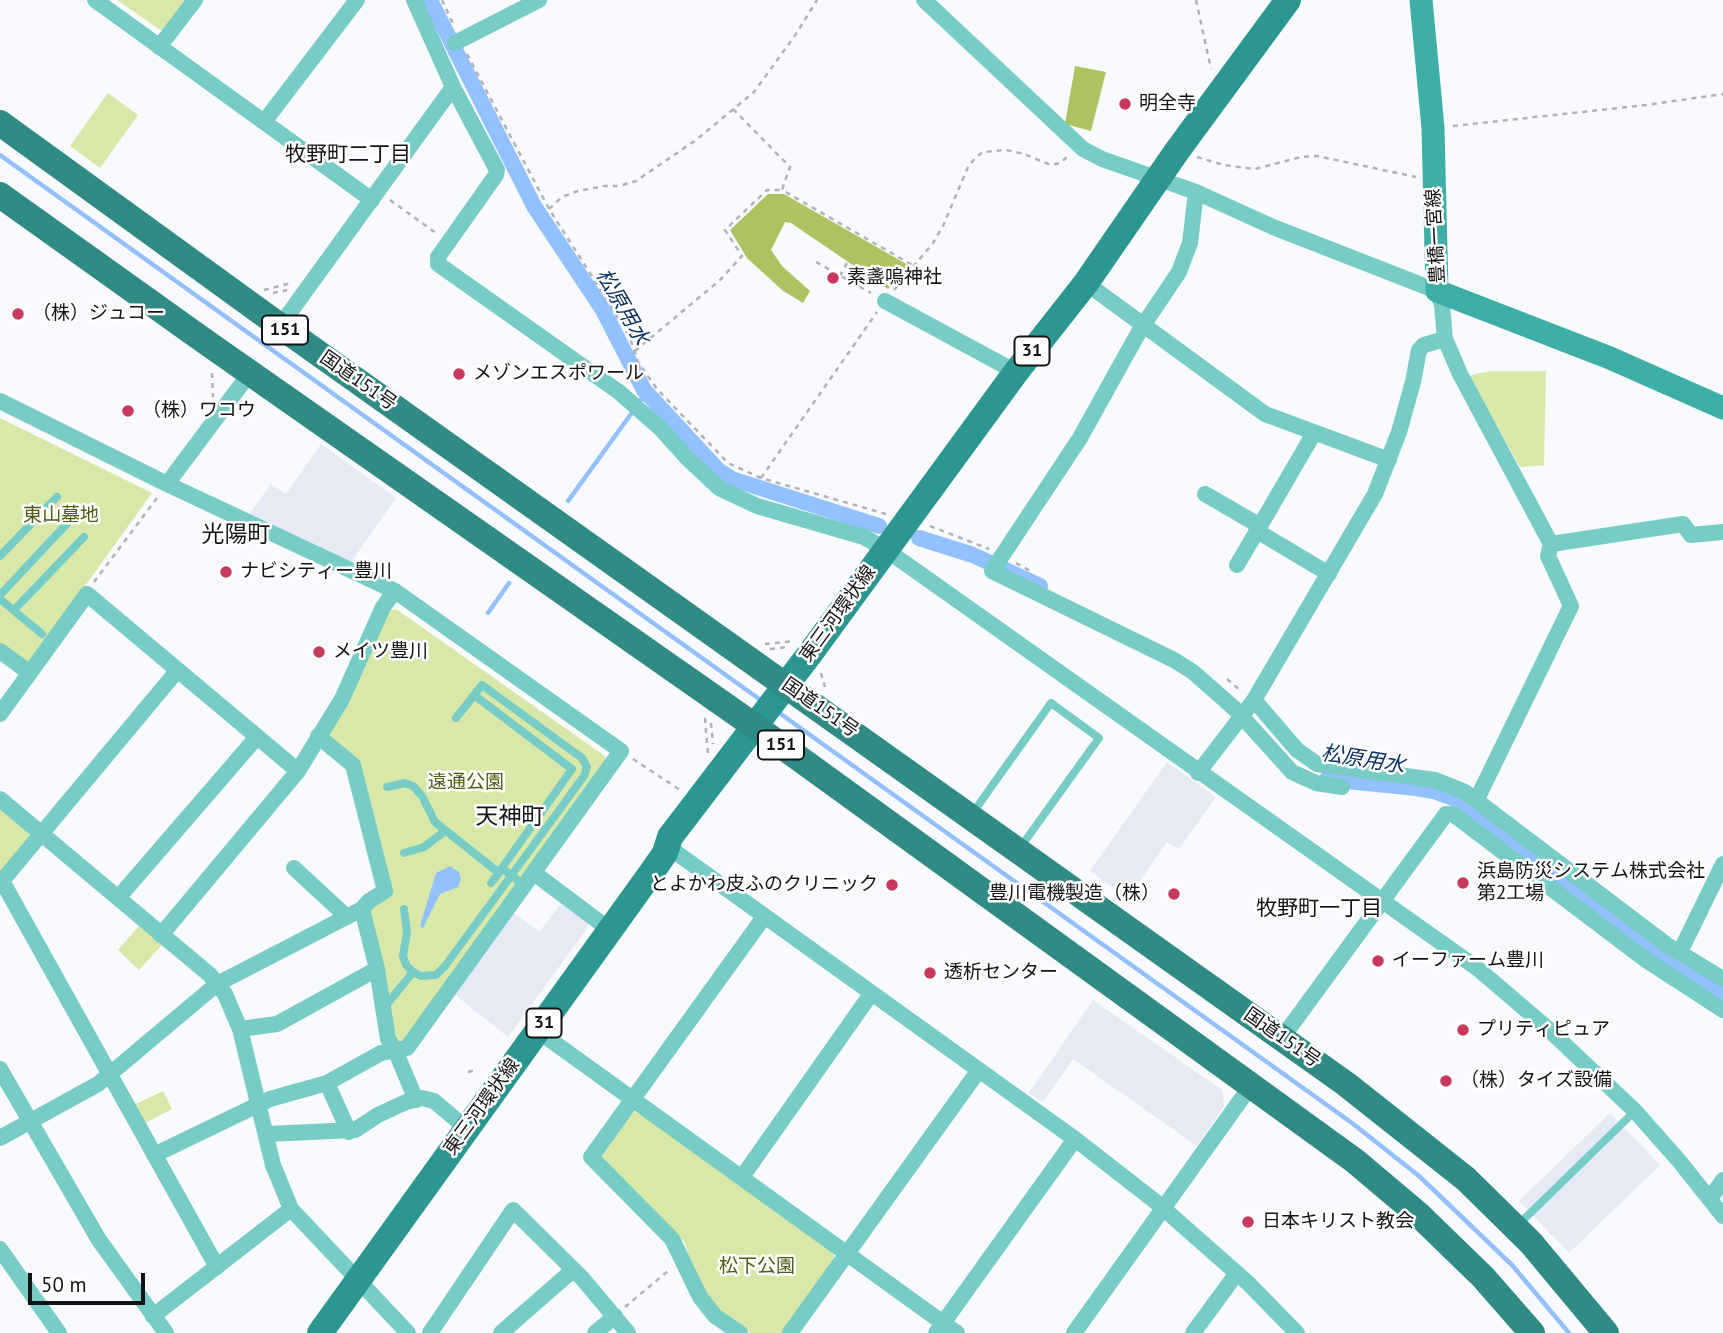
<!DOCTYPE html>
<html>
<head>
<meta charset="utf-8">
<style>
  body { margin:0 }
  #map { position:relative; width:1723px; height:1333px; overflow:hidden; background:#f8fafe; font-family:"PT Sans",sans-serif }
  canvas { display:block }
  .scale { position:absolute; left:28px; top:1273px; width:117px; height:32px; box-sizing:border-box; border:4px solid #121317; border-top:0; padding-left:9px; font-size:21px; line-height:24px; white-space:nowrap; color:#121317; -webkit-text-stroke:5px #fff; paint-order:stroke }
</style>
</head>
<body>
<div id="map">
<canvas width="1723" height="1333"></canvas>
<div class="scale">50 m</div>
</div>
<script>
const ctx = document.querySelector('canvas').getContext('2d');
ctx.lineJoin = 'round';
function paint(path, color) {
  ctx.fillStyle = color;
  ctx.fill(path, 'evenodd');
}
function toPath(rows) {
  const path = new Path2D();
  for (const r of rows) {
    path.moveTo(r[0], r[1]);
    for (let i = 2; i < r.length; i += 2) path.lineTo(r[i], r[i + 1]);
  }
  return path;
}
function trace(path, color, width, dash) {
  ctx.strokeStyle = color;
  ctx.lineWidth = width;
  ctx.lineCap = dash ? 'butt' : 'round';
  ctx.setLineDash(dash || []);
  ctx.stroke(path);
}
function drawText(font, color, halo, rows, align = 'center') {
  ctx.font = font + ' "PT Sans","Noto Sans JP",sans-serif';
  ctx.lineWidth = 5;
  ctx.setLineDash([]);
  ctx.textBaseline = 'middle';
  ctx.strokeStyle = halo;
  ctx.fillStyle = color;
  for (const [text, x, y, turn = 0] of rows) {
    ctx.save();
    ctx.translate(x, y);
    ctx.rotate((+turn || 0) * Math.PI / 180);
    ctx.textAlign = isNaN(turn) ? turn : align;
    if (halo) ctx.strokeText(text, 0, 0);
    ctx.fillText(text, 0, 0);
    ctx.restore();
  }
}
paint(toPath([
  [321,444,396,498,351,562,247,517,271,484,286,494],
  [1167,762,1216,797,1179,849,1167,842,1128,898,1090,871],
  [563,901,587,919,588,927,508,1037,454,994,514,913,539,932],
  [1093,1000,1222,1090,1224,1106,1197,1146,1073,1059,1043,1102,1029,1093],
  [1610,1113,1660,1165,1569,1253,1519,1201]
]), '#e6eaf5');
paint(toPath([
  [117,0,186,0,165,29,160,30],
  [108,93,138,115,100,168,70,146],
  [1491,371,1546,371,1544,465,1520,467,1470,378,1471,375],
  [0,418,152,493,20,676,4,659,0,662],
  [396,609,605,756,605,766,403,1043,394,1040,369,912,372,904,390,893,357,763,330,739,329,732,387,611],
  [0,809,29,832,29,839,0,873],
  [140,925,162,945,139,970,118,950],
  [163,1091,172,1109,143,1124,134,1105],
  [638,1112,833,1252,835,1261,782,1333,751,1333,720,1312,706,1293,688,1254,685,1243,601,1158,601,1152,628,1113]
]), '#d8e8a9');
paint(toPath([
  [1075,66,1106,72,1091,131,1065,124],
  [768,194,784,194,908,265,888,289,791,223,785,222,771,250,782,266,810,291,803,303,782,290,747,258,730,230]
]), '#adc362');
paint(toPath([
  [450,866,459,872,461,879,458,887,440,894,423,928,420,926,436,873]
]), '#93c1ff');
trace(toPath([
  [0,155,762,701],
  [641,400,644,390],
  [568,501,631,414],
  [488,613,509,583],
  [778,712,1352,1123,1419,1176,1512,1265,1569,1333]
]), '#93c1ff', 4.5);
trace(toPath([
  [430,0,534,206,603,310,644,390,718,470,732,479,879,526],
  [919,538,973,555,1040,586],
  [1327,779,1416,788,1434,791,1461,801,1671,961,1723,993]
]), '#93c1ff', 16);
trace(toPath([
  [442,0,454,26],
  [1196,0,1211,69],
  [467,54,549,209,604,295,630,338,638,362,657,389,728,463,761,478,886,514],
  [733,109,790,167,782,190,914,266],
  [1453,126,1646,105,1723,94],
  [1197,157,1224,165,1255,169,1301,157,1317,156,1416,177],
  [390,200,436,233],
  [549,209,562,197,578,191,604,186,619,186,636,181,696,140,754,92,796,34,817,0],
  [816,262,871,293],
  [835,285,847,263],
  [264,290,291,283],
  [894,290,933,243,943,226,968,167,975,158,983,152,1006,150,1024,154,1051,165,1060,163,1067,157],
  [273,293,287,290],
  [635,351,720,280,742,256,725,230,767,190,782,190],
  [212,373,213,397],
  [761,478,877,312],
  [930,526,989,549],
  [1016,563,1032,572],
  [94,582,157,498],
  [765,644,794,641],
  [770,649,788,647],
  [821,673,825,687],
  [1227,679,1241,691],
  [705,718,708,754],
  [711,723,713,744],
  [633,759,680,790],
  [468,1072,476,1070],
  [625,1307,668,1271]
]), '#b1b3b7', 2.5, [5, 5]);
trace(toPath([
  [0,556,57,497],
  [0,595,75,515],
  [0,599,42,634],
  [14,610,84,537],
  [474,695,572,769,502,868,525,886],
  [387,787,405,783,413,786,422,796,435,822,499,873],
  [972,814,1051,703,1099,738,1020,848],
  [404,853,424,847,445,831],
  [491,883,502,869],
  [404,909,407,932,403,956,406,965,413,972,421,976,436,975,445,966,511,876,584,776,587,767,582,758,482,685,456,718],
  [384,1008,413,972],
  [1518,1225,1635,1111]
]), '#77ccc5', 8);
trace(toPath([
  [95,0,372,200],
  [414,0,453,87,497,170,496,175,438,257,438,264,619,392,660,428,687,458,719,488,757,506,864,537,885,549,1477,968,1546,1027,1635,1111,1680,1162,1723,1216],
  [924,0,1083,149,1102,159,1196,192,1273,227,1437,291,1442,305,1445,339,1460,374,1551,544,1548,556,1571,606,1477,799],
  [455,43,539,0],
  [159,47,195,0],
  [264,122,357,0],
  [1196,192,1190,243,1179,272,1140,330,1080,438,992,571,1174,660,1193,672,1235,709,1292,772,1316,783,1342,787],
  [1086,283,1265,414,1389,460],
  [885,301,1016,372],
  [280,326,453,87],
  [0,401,167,484,395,591,621,751,407,1048,381,1053,327,1083,270,1099,154,1155],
  [1314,433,1257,531,1329,574],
  [167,484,250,373],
  [1205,494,1255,523,1257,531,1237,565],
  [1551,544,1683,524,1691,535,1723,532],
  [0,651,30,673],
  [177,671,2,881,217,1267],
  [1254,700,1297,750,1317,764,1435,780,1465,792,1667,945,1723,979],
  [0,714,87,594,298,771,161,935],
  [318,736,353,765,385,891,369,901,362,909],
  [298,771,342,699,383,607,395,591],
  [1198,773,1254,700,1375,494,1399,432,1413,382,1419,350,1424,345,1445,339],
  [0,799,210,975,225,994,240,1029,273,1165,291,1209,408,1333],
  [667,846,1075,1139,1156,1202,1248,1283,1297,1333],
  [294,868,347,917],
  [534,873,610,930],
  [118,898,257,737],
  [1680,952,1723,864],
  [240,1029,277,1024,377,969],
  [538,1031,957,1333],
  [1282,1038,1446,814,1453,814,1646,960,1723,1010],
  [0,1069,99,1240,166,1333],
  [327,1083,349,1132],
  [267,1134,355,1130,378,1115,406,1102,422,1098,434,1101,466,1128],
  [0,1138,98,1084,217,984,362,909,377,969,388,1039,395,1050,416,1100],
  [742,1177,871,994],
  [1710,1199,1723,1180],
  [0,1249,59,1333],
  [153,1316,291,1209],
  [430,1333,513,1210,582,1278,628,1333],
  [501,1333,573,1270],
  [595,1333,615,1316],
  [740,1333,715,1316,700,1297,672,1239,591,1157,764,917],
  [790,1333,979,1070],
  [936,1333,1075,1139],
  [1074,1333,1250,1087],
  [1193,1333,1237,1273]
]), '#77ccc5', 16);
trace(toPath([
  [1421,0,1433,128,1437,291,1610,358,1723,408]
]), '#3eafa7', 23);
trace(toPath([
  [320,1333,654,869,665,853,670,837,812,651,1016,372,1086,283,1177,151,1288,0]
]), '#2b9790', 26);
trace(toPath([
  [0,123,280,326,1346,1084,1466,1179,1531,1243,1606,1333],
  [0,195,203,340,753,725,1355,1161,1419,1215,1483,1277,1532,1333]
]), '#308b85', 26);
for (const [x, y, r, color] of [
  [1125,104,7,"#c8395e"],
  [833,278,7,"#c8395e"],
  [18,314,7,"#c8395e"],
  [459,374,7,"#c8395e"],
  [128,411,7,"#c8395e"],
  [226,572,7,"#c8395e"],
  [319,652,7,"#c8395e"],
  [1463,883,7,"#c8395e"],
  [892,885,7,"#c8395e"],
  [1174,894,7,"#c8395e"],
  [1378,961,7,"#c8395e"],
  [930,973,7,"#c8395e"],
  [1463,1030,7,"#c8395e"],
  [1446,1081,7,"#c8395e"],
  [1248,1222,7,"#c8395e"]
]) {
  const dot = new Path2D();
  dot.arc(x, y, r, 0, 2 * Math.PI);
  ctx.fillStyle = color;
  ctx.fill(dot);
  trace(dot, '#fff', 2.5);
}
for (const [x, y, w] of [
  [285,330,46],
  [1032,351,35],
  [781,745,46],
  [544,1023,35]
]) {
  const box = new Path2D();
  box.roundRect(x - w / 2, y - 14.5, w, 29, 5);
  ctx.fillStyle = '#fff';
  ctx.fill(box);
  trace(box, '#121317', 2);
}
drawText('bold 18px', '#121317', null, [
  ["151",285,330],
  ["31",1032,351],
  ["151",781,745],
  ["31",544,1023]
]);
drawText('19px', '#121317', '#fff', [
  ["明全寺",1139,104],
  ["素盞嗚神社",847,278],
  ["（株）ジュコー",32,314],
  ["メゾンエスポワール",473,374],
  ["（株）ワコウ",142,411],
  ["ナビシティー豊川",240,572],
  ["メイツ豊川",333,652],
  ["浜島防災システム株式会社",1477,872],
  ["第2工場",1477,894],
  ["とよかわ皮ふのクリニック",878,885,"right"],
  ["豊川電機製造（株）",1160,894,"right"],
  ["イーファーム豊川",1392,961],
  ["透析センター",944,973],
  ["プリティピュア",1477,1030],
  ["（株）タイズ設備",1460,1081],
  ["日本キリスト教会",1262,1222]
], 'left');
drawText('19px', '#121317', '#fff', [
  ["豊橋一宮線",1436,236,-93],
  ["国道151号",358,381,35],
  ["東三河環状線",838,614,-54],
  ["国道151号",820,708,35],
  ["国道151号",1282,1038,35],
  ["東三河環状線",482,1107,-54]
]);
drawText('19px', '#4e5c16', '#fff', [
  ["東山墓地",61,516],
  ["遠通公園",466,783],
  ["松下公園",757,1267]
]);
drawText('21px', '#121317', '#fff', [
  ["牧野町二丁目",348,155],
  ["牧野町一丁目",1319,909]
]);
drawText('italic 21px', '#09305f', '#fff', [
  ["松原用水",622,307,60],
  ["松原用水",1363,760,9]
]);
drawText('23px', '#121317', '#fff', [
  ["光陽町",236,535],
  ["天神町",510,817]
]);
</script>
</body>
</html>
